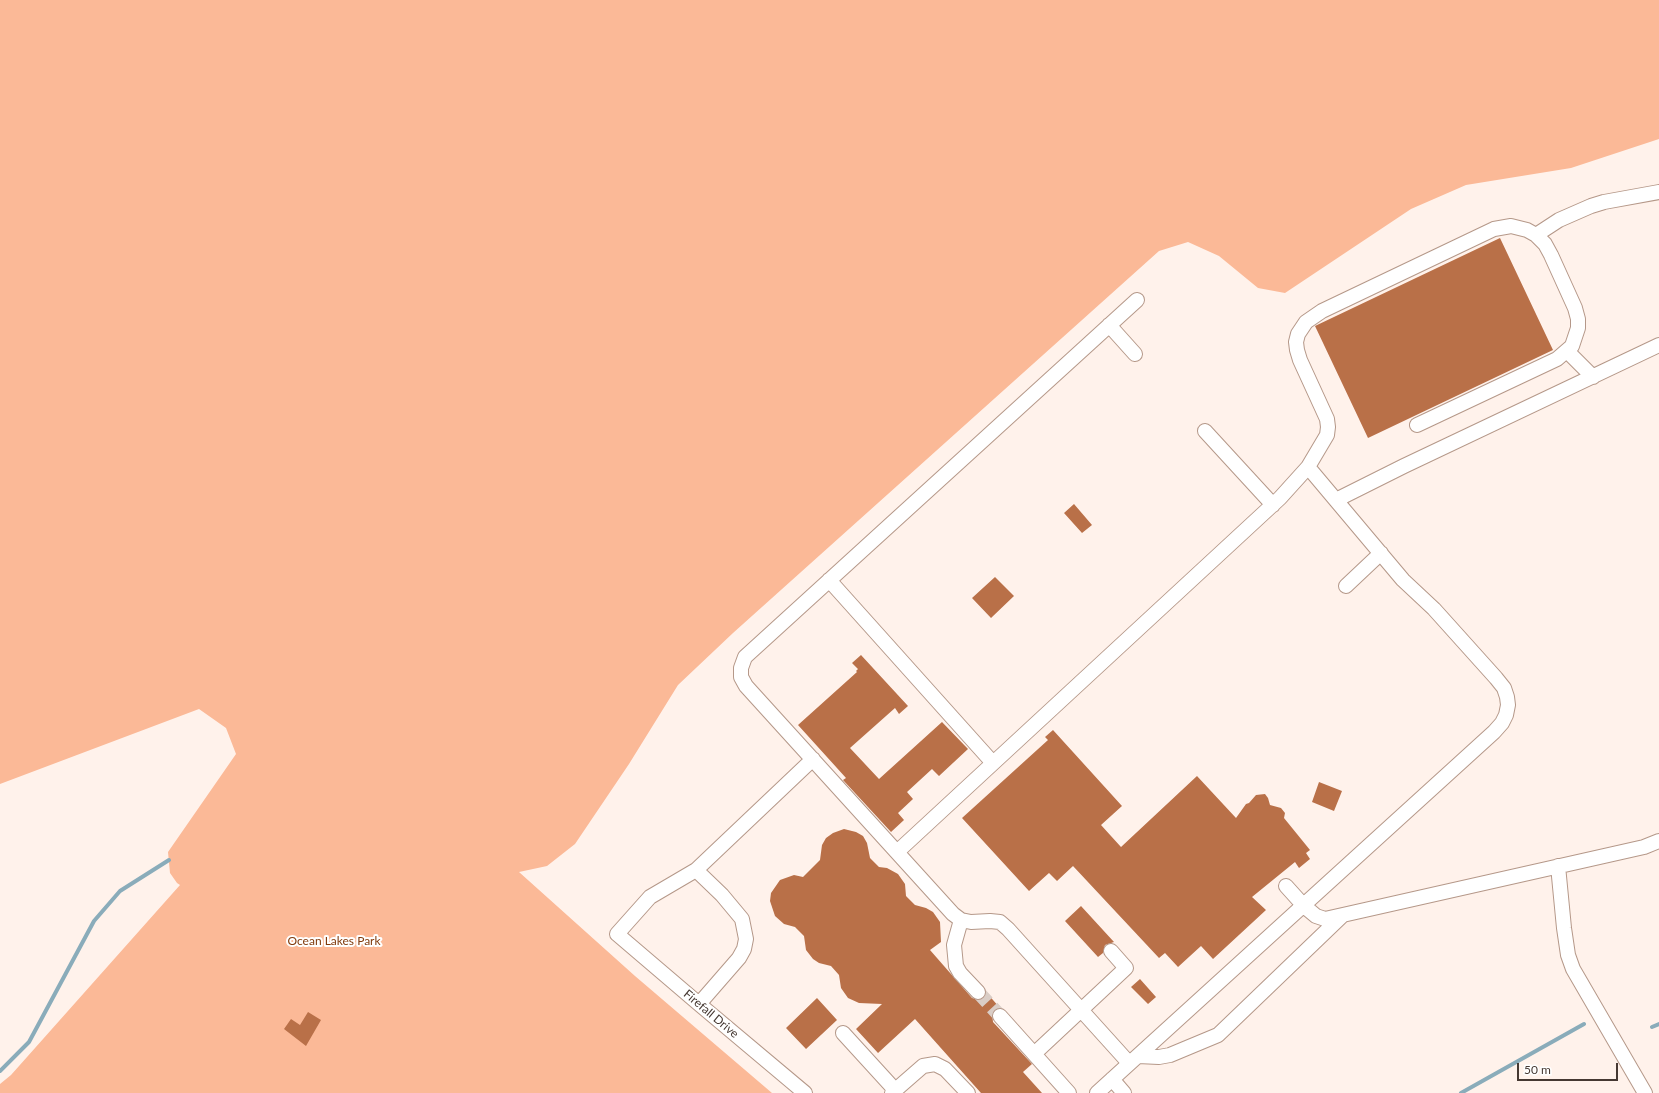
<!DOCTYPE html>
<html>
<head>
<meta charset="utf-8">
<style>
  body { margin:0 }
  #map { position:relative; width:1659px; height:1093px; overflow:hidden; background:#fff2eb; font-family:Lato,sans-serif }
  canvas { display:block }
  .scale { position:absolute; left:1517px; top:1063px; width:101px; height:18px; box-sizing:border-box; border:2px solid #453832; border-top:0; padding-left:5px; font-size:12px; line-height:14px; white-space:nowrap; color:#453832; -webkit-text-stroke:3px #fff; paint-order:stroke }
</style>
</head>
<body>
<div id="map">
<canvas width="1659" height="1093"></canvas>
<div class="scale">50 m</div>
</div>
<script>
const ctx = document.querySelector('canvas').getContext('2d');
ctx.lineJoin = 'round';
function paint(path, color) {
  ctx.fillStyle = color;
  ctx.fill(path, 'evenodd');
}
function toPath(rows) {
  const path = new Path2D();
  for (const r of rows) {
    path.moveTo(r[0], r[1]);
    for (let i = 2; i < r.length; i += 2) path.lineTo(r[i], r[i + 1]);
  }
  return path;
}
function trace(path, color, width, dash) {
  ctx.strokeStyle = color;
  ctx.lineWidth = width;
  ctx.lineCap = dash ? 'butt' : 'round';
  ctx.setLineDash(dash || []);
  ctx.stroke(path);
}
function drawText(font, color, halo, rows, align = 'center') {
  ctx.font = font + ' Lato,sans-serif';
  ctx.lineWidth = 4;
  ctx.setLineDash([]);
  ctx.textBaseline = 'middle';
  ctx.strokeStyle = halo;
  ctx.fillStyle = color;
  for (const [text, x, y, turn = 0] of rows) {
    ctx.save();
    ctx.translate(x, y);
    ctx.rotate((+turn || 0) * Math.PI / 180);
    ctx.textAlign = isNaN(turn) ? turn : align;
    if (halo) ctx.strokeText(text, 0, 0);
    ctx.fillText(text, 0, 0);
    ctx.restore();
  }
}
paint(toPath([
  [0,0,1659,0,1659,139,1571,168,1466,185,1411,209,1285,293,1258,288,1219,256,1188,242,1159,251,733,633,678,685,629,764,575,844,547,866,519,872,635,976,772,1093,0,1093,0,1084,11,1075,180,885,177,883,170,873,168,852,236,754,226,728,199,709,0,784]
]), '#fbb997');
trace(toPath([
  [1652,1027,1659,1024],
  [0,1071,29,1042,94,921,120,891,169,860],
  [1461,1093,1584,1024]
]), '#8aacba', 4);
paint(toPath([
  [1500,238,1553,350,1368,438,1315,326],
  [1074,504,1092,525,1082,533,1064,513],
  [995,577,1014,596,991,618,972,598],
  [861,655,908,706,899,714,895,708,850,748,879,779,942,722,968,749,939,776,932,769,907,792,913,799,898,813,904,820,891,832,843,780,846,778,798,725,857,672,856,671,858,669,852,663],
  [1053,730,1122,806,1101,825,1121,847,1197,776,1236,818,1246,804,1249,803,1256,795,1265,794,1268,798,1270,805,1281,808,1285,813,1284,818,1310,850,1306,853,1310,859,1299,868,1295,862,1252,897,1266,910,1213,959,1201,946,1178,967,1165,953,1159,958,1073,866,1057,881,1049,873,1029,891,962,818,1048,740,1045,737],
  [1319,782,1342,791,1334,811,1312,802],
  [844,829,856,832,863,836,867,843,870,858,879,867,887,868,898,874,905,884,906,896,915,905,926,908,933,912,940,922,941,942,930,950,972,998,980,1000,984,998,986,992,1000,1008,995,1009,992,1013,993,1022,1032,1064,1023,1072,1042,1093,981,1093,915,1019,878,1053,856,1029,882,1004,859,1003,848,998,841,988,839,975,831,966,819,963,813,959,806,950,804,936,795,927,784,924,775,916,770,901,771,893,780,880,794,875,803,877,820,860,822,845,826,838,833,833],
  [1081,906,1114,942,1105,945,1103,953,1098,957,1065,921],
  [1140,979,1156,997,1148,1004,1131,987],
  [817,998,837,1020,806,1049,786,1028],
  [308,1012,321,1020,306,1046,284,1029,291,1019,300,1025]
]), '#b97048');
trace(toPath([
  [978,992,1000,1016]
]), '#dacdc6', 14, [14, 7]);
const minor = toPath([
  [1536,235,1559,220,1591,206,1604,202,1659,192],
  [1109,325,1135,354],
  [1567,351,1593,377],
  [1205,431,1273,505],
  [1336,500,1404,466,1659,345],
  [829,580,993,763],
  [1346,586,1381,553],
  [897,852,1280,498,1308,467,1327,435,1328,427,1327,419,1300,360,1297,350,1296,342,1298,334,1306,322,1322,311,1494,229,1511,226,1527,230,1536,235,1545,244,1551,255,1575,308,1578,319,1578,328,1572,346,1557,359,1417,425],
  [1558,866,1564,928,1568,955,1573,969,1645,1093],
  [696,870,813,759],
  [1286,886,1304,906,1316,916,1325,919,1644,847,1659,841],
  [961,920,954,945,956,966,960,973,978,992],
  [699,1004,739,958,744,949,746,939,742,919,722,895,696,870,650,897,617,934,699,1004,805,1093],
  [1000,1016,1069,1093],
  [843,1033,895,1090],
  [1034,1054,1126,968,1111,951],
  [1138,1056,1159,1057,1170,1055,1218,1035,1343,915],
  [1129,1063,1008,929,1000,922,990,921,971,922,961,920,953,914,746,686,741,677,741,668,745,657,1137,300],
  [1112,1079,1124,1093],
  [892,1093,923,1066,935,1064,945,1069,968,1093],
  [1097,1093,1494,732,1502,723,1506,715,1508,705,1507,697,1504,688,1496,678,1434,609,1403,580,1308,467]
]);
trace(minor, '#b59889', 16);
trace(minor, '#fff', 14);
drawText('12px', '#803b0d', '#fff', [
  ["Ocean Lakes Park",334,941]
]);
drawText('12px', '#453832', '#fff', [
  ["Firefall Drive",711,1014,40]
]);
</script>
</body>
</html>
